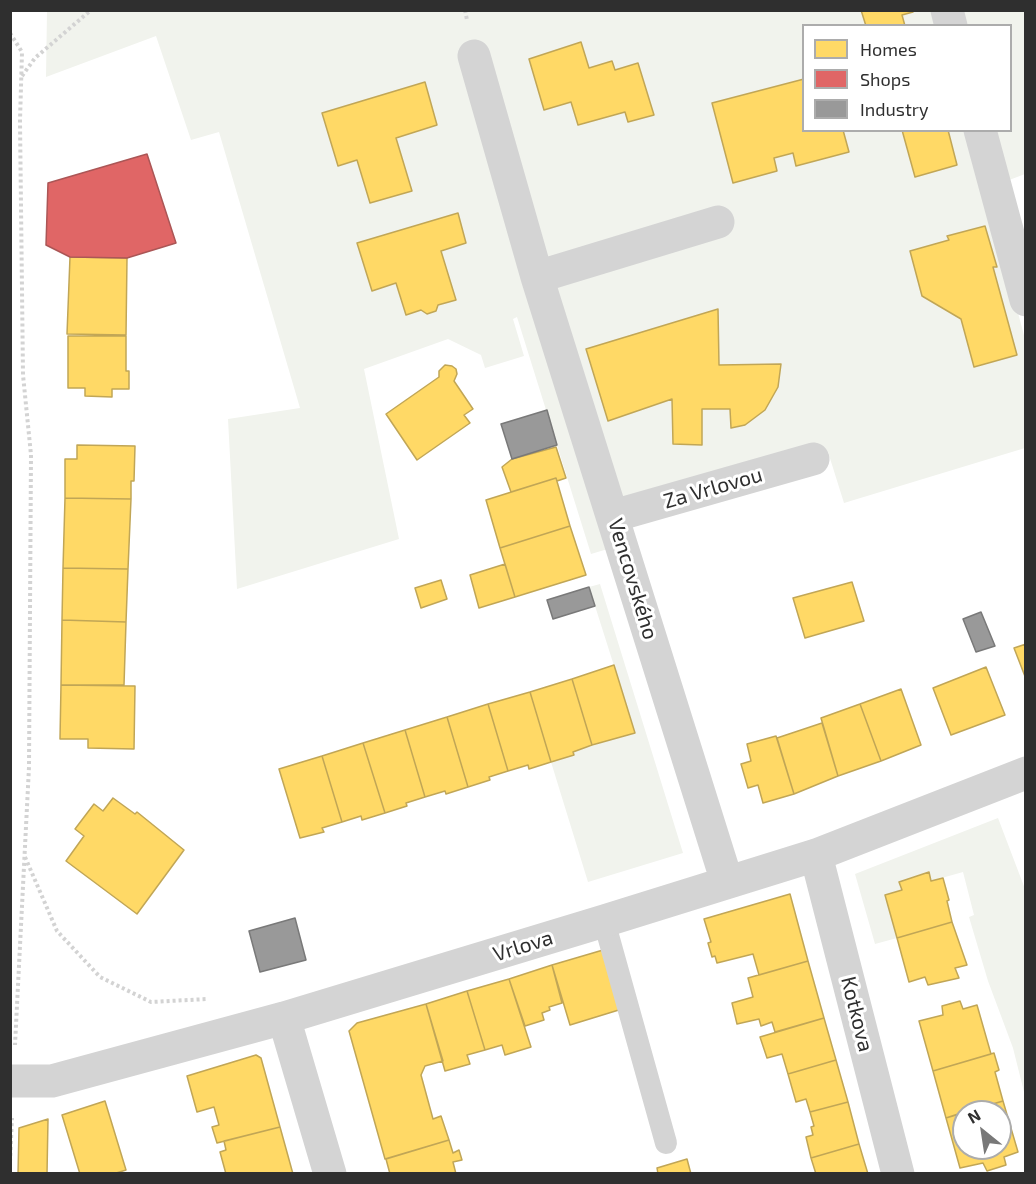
<!DOCTYPE html>
<html>
<head>
<meta charset="utf-8">
<style>
  body { margin:0 }
  #map { position:relative; width:1036px; height:1184px; overflow:hidden; background:#fff; font-family:"Exo 2",sans-serif }
  canvas { display:block }
  .frame { position:absolute; inset:0; border:12px solid #2f2f2f; pointer-events:none }
  .legend { position:absolute; left:802px; top:24px; width:210px; height:108px; box-sizing:border-box; background:#fff; border:2px solid #acacac; margin:0; padding:8px 10px; list-style:none; font-size:18px; color:#2f2f2f }
  .legend li { display:flex; align-items:center; gap:12px; height:30px }
  .legend b { width:30px; border:2px solid #acacac }
  .north { position:absolute; left:952px; top:1100px; width:60px; height:60px; box-sizing:border-box; background:#fff; border:2px solid #acacac; border-radius:50%; rotate:330deg; font-size:16px; font-weight:700; line-height:24px; text-align:center; color:#2f2f2f }
  .north::after { content:''; display:block; margin:auto; width:21px; height:27px; background:#787878; clip-path:polygon(50% 0,100% 100%,50% 72%,0 100%) }
</style>
</head>
<body>
<div id="map">
<canvas width="1036" height="1184"></canvas>
<div class="frame"></div>
<ul class="legend">
<li><b style="height:16px;background:#ffd966"></b>Homes</li>
<li><b style="height:16px;background:#e06666"></b>Shops</li>
<li><b style="height:16px;background:#999"></b>Industry</li>
</ul>
<div class="north">N</div>
</div>
<script>
const ctx = document.querySelector('canvas').getContext('2d');
ctx.lineJoin = 'round';
function paint(path, color) {
  ctx.fillStyle = color;
  ctx.fill(path, 'evenodd');
}
function toPath(rows) {
  const path = new Path2D();
  for (const r of rows) {
    path.moveTo(r[0], r[1]);
    for (let i = 2; i < r.length; i += 2) path.lineTo(r[i], r[i + 1]);
  }
  return path;
}
function trace(path, color, width, dash) {
  ctx.strokeStyle = color;
  ctx.lineWidth = width;
  ctx.lineCap = dash ? 'butt' : 'round';
  ctx.setLineDash(dash || []);
  ctx.stroke(path);
}
function drawText(font, color, halo, rows, align = 'center') {
  ctx.font = font + ' "Exo 2",sans-serif';
  ctx.lineWidth = 6;
  ctx.setLineDash([]);
  ctx.textBaseline = 'middle';
  ctx.strokeStyle = halo;
  ctx.fillStyle = color;
  for (const [text, x, y, turn = 0] of rows) {
    ctx.save();
    ctx.translate(x, y);
    ctx.rotate((+turn || 0) * Math.PI / 180);
    ctx.textAlign = isNaN(turn) ? turn : align;
    if (halo) ctx.strokeText(text, 0, 0);
    ctx.fillText(text, 0, 0);
    ctx.restore();
  }
}
paint(toPath([
  [47,11,936,11,940,25,804,26,804,130,969,131,1025,339,1025,448,844,503,828,452,613,517,621,545,591,554,517,317,513,319,524,356,485,368,481,355,448,339,364,369,399,539,237,589,228,419,300,408,219,132,191,140,156,36,46,77],
  [956,11,1025,11,1025,174,1004,182,989,131,1010,130,1010,26,960,25],
  [600,584,683,853,588,882,551,762,574,755,573,752,635,732,589,587],
  [998,818,1025,889,1025,1096,1013,1048,988,981,969,917,974,915,963,872,931,881,928,872,899,882,902,890,885,895,897,938,875,944,855,874]
]), '#f1f3ed');
const homes = toPath([
  [861,10,913,10,913,12,902,15,905,26,866,26,861,10],
  [581,42,589,68,612,61,615,70,638,63,654,115,628,122,625,112,578,125,571,102,544,110,529,59,581,42],
  [804,79,804,130,843,130,849,152,796,166,793,153,774,158,777,171,733,183,712,103,804,79],
  [425,82,437,125,396,138,412,191,370,203,357,160,338,166,322,113,425,82],
  [902,130,948,130,957,165,915,177,902,130],
  [458,213,466,243,441,251,456,300,438,305,436,311,427,314,421,310,406,315,396,283,372,291,357,243,458,213],
  [985,226,997,267,993,267,1017,355,974,367,961,319,922,296,910,251,949,240,947,236,985,226],
  [70,257,127,258,126,335,67,334,70,257],
  [718,309,719,365,781,364,778,387,765,410,745,425,731,428,730,409,702,409,702,445,673,444,672,399,608,421,586,349,718,309],
  [68,336,126,336,126,371,129,371,129,389,112,389,112,397,85,396,85,388,68,388,68,336],
  [445,365,452,366,456,369,457,374,454,381,473,409,464,415,470,423,417,460,386,414,439,377,439,371,445,365],
  [77,445,135,446,134,481,131,481,131,499,65,498,65,459,77,459,77,445],
  [556,447,566,478,557,481,556,478,511,492,502,467,512,459,556,447],
  [556,478,570,526,500,548,486,500,556,478],
  [65,498,131,499,128,569,63,568,65,498],
  [570,526,586,575,515,597,500,548,570,526],
  [505,564,515,597,479,608,470,575,505,564],
  [63,568,128,569,126,622,62,620,63,568],
  [441,580,447,599,421,608,415,588,441,580],
  [852,582,864,621,805,638,793,598,852,582],
  [62,620,126,622,124,685,61,685,62,620],
  [1026,644,1026,679,1014,648,1026,644],
  [614,665,635,733,592,745,572,679,614,665],
  [986,667,1005,715,951,735,933,688,986,667],
  [572,679,592,745,573,752,574,755,551,762,530,692,572,679],
  [61,685,135,686,134,749,88,748,88,739,60,739,61,685],
  [901,689,921,745,881,761,860,704,901,689],
  [530,692,551,762,529,769,528,765,508,771,488,704,530,692],
  [488,704,508,771,489,777,490,780,468,787,447,717,488,704],
  [860,704,881,761,838,776,821,718,860,704],
  [447,717,468,787,446,794,445,791,425,797,405,730,447,717],
  [822,723,838,776,794,794,777,738,822,723],
  [405,730,425,797,406,803,407,806,385,813,363,743,405,730],
  [776,736,794,794,763,803,758,785,748,788,741,764,751,761,747,744,776,736],
  [363,743,385,813,362,820,361,816,342,822,322,756,363,743],
  [322,756,342,822,322,828,324,832,300,838,279,769,322,756],
  [113,798,135,814,137,812,184,850,137,914,66,861,84,836,75,829,94,804,103,811,113,798],
  [929,872,931,881,943,878,949,900,947,901,952,922,897,938,885,895,902,890,899,882,929,872],
  [790,894,808,961,759,975,753,954,717,963,715,956,712,957,708,943,711,942,704,919,790,894],
  [952,922,967,965,955,968,959,978,928,985,925,977,909,982,897,938,952,922],
  [603,950,622,1009,570,1025,552,965,603,950],
  [808,961,824,1018,775,1032,772,1022,761,1026,759,1019,737,1024,732,1003,753,997,748,978,808,961],
  [552,965,562,1003,549,1007,550,1010,542,1013,544,1020,525,1026,509,979,552,965],
  [509,979,531,1047,505,1055,502,1045,485,1050,467,991,509,979],
  [467,991,485,1050,467,1055,470,1064,445,1071,426,1004,467,991],
  [960,1001,963,1009,977,1005,991,1054,933,1071,919,1021,943,1015,942,1006,960,1001],
  [426,1004,443,1061,425,1066,421,1075,433,1119,441,1116,449,1140,385,1159,349,1031,357,1023,426,1004],
  [824,1018,836,1060,788,1074,782,1054,767,1058,760,1037,824,1018],
  [994,1053,999,1070,995,1072,1003,1101,946,1118,933,1071,994,1053],
  [256,1055,261,1058,280,1127,217,1143,212,1127,219,1125,214,1107,197,1112,187,1076,256,1055],
  [836,1060,848,1102,810,1112,806,1099,796,1102,788,1074,836,1060],
  [105,1101,126,1170,113,1174,80,1174,62,1115,105,1101],
  [1003,1101,1018,1152,1004,1157,1006,1165,987,1171,983,1163,960,1168,946,1118,964,1112,964,1148,1000,1148,1000,1112,965,1112,1003,1101],
  [848,1102,859,1144,811,1158,806,1137,813,1135,811,1127,814,1126,810,1112,848,1102],
  [48,1119,47,1174,18,1174,19,1128,48,1119],
  [280,1127,293,1174,226,1174,220,1152,226,1150,224,1141,280,1127],
  [449,1140,453,1153,459,1150,462,1160,453,1162,456,1174,390,1174,386,1159,449,1140],
  [859,1144,868,1174,816,1174,811,1158,859,1144],
  [687,1159,691,1174,658,1174,657,1168,687,1159]
]);
paint(homes, '#ffd966');
trace(homes, '#c1a656', 1.5);
const shops = toPath([
  [147,154,176,243,127,258,70,257,46,245,48,183,147,154]
]);
paint(shops, '#e06666');
trace(shops, '#ab5656', 1.5);
const industry = toPath([
  [547,410,557,445,512,459,501,424,547,410],
  [589,587,595,606,553,619,547,600,589,587],
  [981,612,995,646,976,652,963,619,981,612],
  [295,918,306,960,260,972,249,931,295,918]
]);
paint(industry, '#999');
trace(industry, '#797979', 1.5);
trace(toPath([
  [465,10,467,20],
  [10,33,22,52,20,121,23,375,31,455,29,767,15,1045],
  [22,76,35,58,91,10],
  [25,857,57,931,100,977,151,1002,207,999],
  [10,1162,12,1118]
]), '#d3d3d3', 4, [3, 3]);
trace(toPath([
  [604,921,666,1143]
]), '#d4d4d4', 22);
trace(toPath([
  [947,10,951,26],
  [474,56,537,277,727,882],
  [980,130,1026,300],
  [537,277,718,222],
  [613,516,813,459],
  [816,855,898,1174],
  [284,1018,330,1174],
  [10,1081,52,1081,284,1018,604,921,816,855,1026,773]
]), '#d4d4d4', 33);
drawText('21px', '#2f2f2f', '#fff', [
  ["Za Vrlovou",713,488,-16],
  ["Vencovského",633,579,73],
  ["Vrlova",523,946,-17],
  ["Kotkova",857,1014,76]
]);
</script>
</body>
</html>
